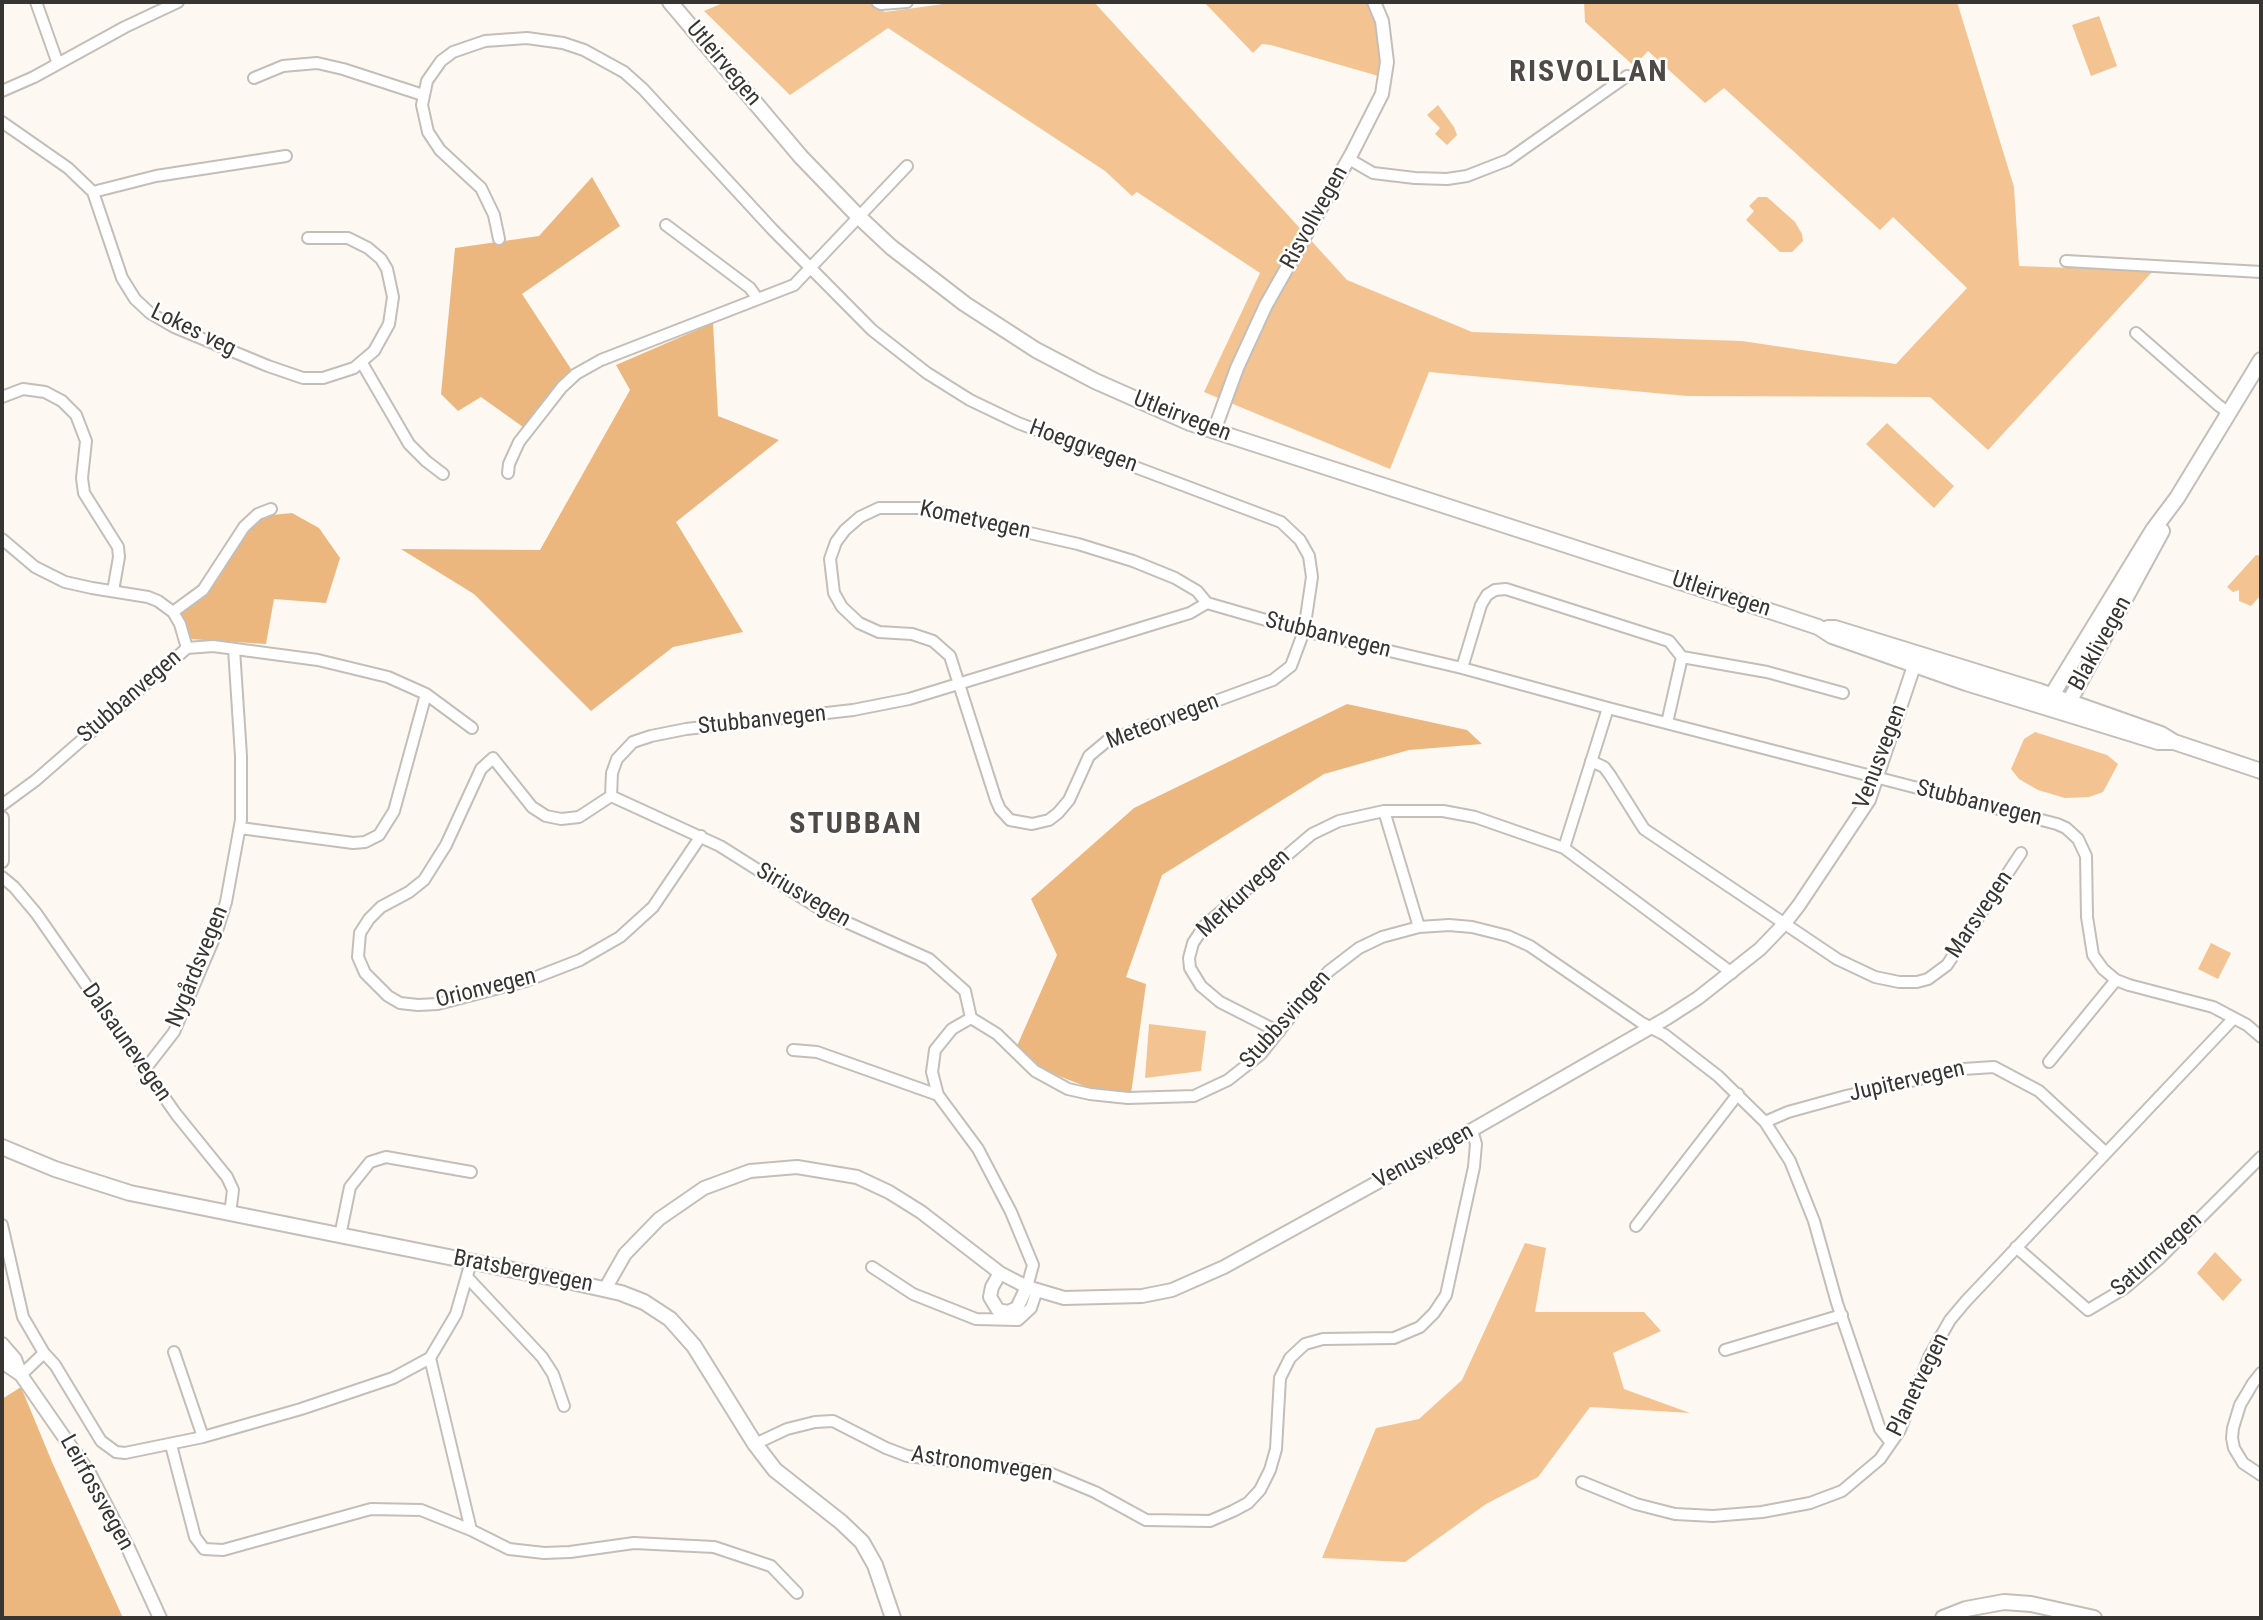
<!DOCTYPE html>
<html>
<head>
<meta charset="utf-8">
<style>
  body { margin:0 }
  #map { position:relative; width:2263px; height:1620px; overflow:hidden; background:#fef8f2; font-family:"Roboto Condensed",sans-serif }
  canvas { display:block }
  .frame { position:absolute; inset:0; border:4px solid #373532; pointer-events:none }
</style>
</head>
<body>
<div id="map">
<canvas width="2263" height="1620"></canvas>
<div class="frame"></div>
</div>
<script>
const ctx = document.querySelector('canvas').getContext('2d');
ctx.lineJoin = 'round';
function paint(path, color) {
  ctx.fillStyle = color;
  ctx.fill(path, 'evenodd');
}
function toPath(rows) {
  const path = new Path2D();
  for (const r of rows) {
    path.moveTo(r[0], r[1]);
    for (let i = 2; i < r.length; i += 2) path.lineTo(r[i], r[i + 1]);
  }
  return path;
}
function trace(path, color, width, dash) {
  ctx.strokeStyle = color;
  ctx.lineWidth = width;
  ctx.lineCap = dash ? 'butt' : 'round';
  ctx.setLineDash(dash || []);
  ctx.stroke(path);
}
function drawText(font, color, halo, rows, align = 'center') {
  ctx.font = font + ' "Roboto Condensed",sans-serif';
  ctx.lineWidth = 5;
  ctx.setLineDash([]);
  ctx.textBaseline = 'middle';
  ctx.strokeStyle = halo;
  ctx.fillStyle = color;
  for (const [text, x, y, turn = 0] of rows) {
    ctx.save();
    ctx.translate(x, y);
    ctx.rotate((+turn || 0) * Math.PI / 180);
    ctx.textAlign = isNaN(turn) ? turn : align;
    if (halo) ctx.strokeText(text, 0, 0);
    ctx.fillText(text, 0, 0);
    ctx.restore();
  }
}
paint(toPath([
  [725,2,866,2,885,12,958,2,1094,2,1347,280,1472,332,1742,341,1896,364,1967,288,1893,217,1880,230,1724,88,1705,103,1648,51,1634,66,1585,22,1584,2,1957,2,2014,187,2019,266,2153,271,1988,450,1930,397,1687,396,1429,372,1390,469,1204,392,1260,273,1137,192,1132,196,1105,171,888,28,790,95,704,11],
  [1204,2,1381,2,1388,19,1382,77,1271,45,1262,44,1253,53],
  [2099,16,2117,66,2091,76,2072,25],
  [1438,105,1454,127,1457,135,1447,145,1435,134,1440,128,1427,115],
  [1758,197,1767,197,1795,222,1802,234,1803,241,1792,252,1780,252,1746,220,1754,211,1749,206],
  [1887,423,1954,486,1934,508,1866,444],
  [2256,555,2261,556,2261,595,2251,606,2239,601,2239,590,2233,592,2227,587],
  [2035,732,2107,755,2118,764,2103,792,2089,797,2065,798,2038,790,2019,779,2011,769,2024,739],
  [2211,943,2231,953,2218,979,2198,969],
  [1149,1024,1206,1031,1201,1071,1145,1078],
  [1525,1243,1546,1248,1535,1312,1644,1312,1661,1331,1613,1353,1624,1389,1690,1413,1590,1407,1538,1477,1486,1504,1405,1562,1322,1558,1376,1428,1419,1419,1462,1380],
  [2215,1252,2242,1280,2223,1301,2197,1273]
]), '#f3c491');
paint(toPath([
  [592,177,620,226,522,294,571,369,523,427,481,397,458,411,441,394,455,248,539,236],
  [713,323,718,416,779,440,676,522,743,632,673,647,591,711,474,594,401,549,540,550,630,390,616,365],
  [292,513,319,528,340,558,326,603,274,599,266,644,189,639,179,610,206,588,242,532,261,516],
  [1347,704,1467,730,1482,744,1409,750,1324,774,1162,875,1126,977,1146,984,1131,1094,1087,1087,1041,1069,1017,1046,1057,955,1031,899,1134,808],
  [21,1387,52,1462,123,1618,2,1618,2,1399]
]), '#ebb77f');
const minor = toPath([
  [36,2,58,64],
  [877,2,881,4,907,2],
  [254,78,283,66,317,63,343,69,423,95],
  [2,91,34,77,125,27,178,2],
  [2,122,68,168,93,192,122,278,135,299,150,313,174,327,268,366,303,378,323,378,354,368,374,351,389,324,393,297,387,269,381,259,368,248,348,238,308,238],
  [1349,159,1373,173,1415,178,1447,179,1467,176,1508,160,1627,76],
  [93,192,156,176,286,156],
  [666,225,750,288,757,298],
  [499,239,494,215,481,188,440,150,428,132,422,105,427,81,441,61,453,52,485,41,527,38,563,43,584,50,624,72,643,89,772,229,872,330,927,373,970,400,1018,423,1281,522,1300,540,1309,556,1312,577,1304,631,1291,666,1273,680,1107,741,1089,756,1069,800,1058,813,1049,820,1032,824,1010,820,1000,809,996,800,950,656,933,641,912,634,879,632,859,623,842,607,834,593,830,559,836,542,845,530,860,517,879,508,920,508,1078,544,1133,561,1175,578,1197,591,1207,603],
  [2066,261,2261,272],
  [2136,333,2218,405,2229,413],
  [362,363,409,444,426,461,443,474],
  [2,397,23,389,45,392,62,401,76,415,86,441,82,478,84,493,118,547,119,557,113,591],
  [508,473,509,464,519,442,562,387,576,374,601,360,794,285,907,166],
  [2,539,35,567,65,582,92,588,148,597,158,601,173,612,180,624,187,648],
  [173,612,203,590,244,527,258,514,271,509],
  [1682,657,1767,672,1843,693],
  [1462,668,1481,605,1487,595,1495,590,1506,589,1669,641,1682,657,1667,723],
  [1591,761,1604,767,1610,775,1644,829,1837,959,1875,977,1899,982,1917,982,1928,979,1947,965,2021,853],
  [611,796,612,773,617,759,633,742,651,736,686,729,853,710,909,699,1190,613,1207,603,1304,631,1462,668,1608,708,2057,824,2066,828,2078,839,2086,856,2087,917,2093,955,2103,969,2116,980,2129,985,2213,1007,2247,1025,2261,1037],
  [611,796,579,817,561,819,546,816,532,807,493,758,481,769,446,845,424,880,409,892,381,907,369,919,360,933,358,957,365,973,388,996,400,1003,418,1005,438,1004,526,981,580,960,620,937,653,907,701,836],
  [611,796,720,846,828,914,929,959,965,991,971,1018],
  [2,805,36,780,187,648,213,646,318,660,388,677,426,694,472,728],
  [1384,811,1419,927],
  [240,828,353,843,365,842,379,835,394,811,426,694],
  [1564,848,1608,708],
  [2,877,14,887,36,913,176,1114,227,1177,233,1190,230,1214],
  [1279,1032,1220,1002,1201,986,1190,968,1189,958,1193,943,1205,925,1312,834,1339,821,1384,811,1443,811,1475,817,1564,848,1732,973],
  [793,1050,817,1052,938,1095],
  [2049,1062,2116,980],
  [146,1068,174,1032,216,934,226,902,241,820,241,756,234,649],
  [1765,1122,1788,1112,1846,1096,1963,1069,1994,1067,2039,1091,2106,1153],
  [2,1225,23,1317,44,1353],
  [1636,1226,1738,1094],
  [340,1236,350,1187,370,1162,386,1157,471,1172],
  [2016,1247,2088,1310,2125,1288,2158,1260,2261,1157],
  [872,1267,913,1294,976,1319,1018,1320,1031,1308,1037,1290],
  [467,1277,542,1357,553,1374,564,1406],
  [1027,1287,1033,1265,1011,1212,978,1149,938,1095,932,1072,935,1050,952,1029,971,1018,997,1034,1035,1071,1068,1089,1090,1094,1128,1098,1194,1096,1228,1080,1261,1054,1315,986,1329,971,1359,948,1382,937,1419,927,1449,925,1472,927,1508,936,1530,946,1642,1023,1665,1035,1718,1076,1765,1122,1790,1161,1814,1221,1837,1303,1880,1429,1891,1443],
  [1725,1350,1842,1315],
  [174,1352,203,1437],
  [430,1358,471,1530],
  [2261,1373,2253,1383,2240,1405,2233,1428,2232,1438,2234,1448,2243,1463,2261,1475],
  [21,1375,44,1353,55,1365,101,1441,116,1452,125,1453,203,1437,301,1409,393,1378,430,1358,456,1314,471,1262],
  [755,1444,787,1429,815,1422,833,1421,886,1448,907,1456,1047,1472,1095,1492,1146,1520,1210,1521,1233,1511,1248,1503,1260,1490,1270,1470,1276,1449,1280,1378,1290,1358,1305,1344,1323,1339,1394,1338,1420,1327,1434,1313,1446,1295,1474,1167,1476,1144,1472,1130],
  [171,1445,195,1537,204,1549,223,1550,371,1509,421,1510,471,1530,509,1549,544,1553,570,1552,634,1543,714,1547,771,1566,797,1593],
  [1582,1482,1636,1504,1675,1514,1713,1516,1762,1512,1810,1503,1842,1491,1880,1459,1900,1430,1929,1357,1950,1320,1966,1301,2234,1018]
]);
const tertiary = toPath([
  [1214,431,1237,368,1266,305,1352,153,1382,94,1387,62,1382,21,1374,2],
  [2,818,2,861],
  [1000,1273,992,1287,990,1297,998,1310,1008,1312,1017,1308,1027,1287],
  [605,1289,625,1254,659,1219,704,1188,750,1171,797,1167,857,1177,889,1192,921,1212,1000,1273,1027,1287,1064,1298,1142,1296,1172,1290,1224,1267,1465,1134,1667,1018,1698,998,1760,949,1785,923,1799,905,1869,800,1917,657],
  [2,1344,15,1359,21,1375,89,1473,129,1550,160,1618],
  [2,1358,8,1366,21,1375]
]);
const secondary = toPath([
  [670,2,801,157,858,216,891,247,965,304,1036,350,1095,381,1190,423,1785,616,1818,627,1832,636,1966,683,2158,742,2174,742],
  [1828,628,1835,628,2039,691,2161,734,2174,742,2261,771],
  [2053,705,2052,695,2063,677,2153,530,2177,498,2261,360],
  [2061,707,2069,702,2162,531],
  [2,1147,55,1169,130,1193,563,1280,621,1293,644,1302,670,1319,694,1346,755,1444,775,1470,841,1522,862,1542,875,1565,893,1618],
  [1943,1618,1966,1609,2004,1602,2031,1604,2094,1618]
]);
trace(minor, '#c4beb9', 14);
trace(tertiary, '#c4beb9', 16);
trace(secondary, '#c4beb9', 18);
trace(minor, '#fff', 10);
trace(tertiary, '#fff', 12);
trace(secondary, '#fff', 14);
drawText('23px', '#373532', '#fff', [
  ["Utleirvegen",723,64,50],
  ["Risvollvegen",1315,218,-61],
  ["Lokes veg",193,331,26],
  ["Utleirvegen",1182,417,21],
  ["Hoeggvegen",1083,447,20],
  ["Kometvegen",975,521,12],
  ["Utleirvegen",1721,595,18],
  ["Stubbanvegen",1328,636,14],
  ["Blaklivegen",2101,644,-61],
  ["Stubbanvegen",130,697,-41],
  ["Stubbanvegen",762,721,-6],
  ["Meteorvegen",1163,722,-21],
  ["Venusvegen",1881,757,-69],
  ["Stubbanvegen",1979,804,14],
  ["Merkurvegen",1244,894,-43],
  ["Siriusvegen",803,896,30],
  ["Marsvegen",1980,915,-56],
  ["Nygårdsvegen",198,967,-68],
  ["Orionvegen",486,989,-14],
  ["Stubbsvingen",1286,1020,-48],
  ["Dalsaunevegen",126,1043,55],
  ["Jupitervegen",1907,1082,-13],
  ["Venusvegen",1424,1157,-29],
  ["Saturnvegen",2157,1255,-42],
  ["Bratsbergvegen",523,1272,11],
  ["Planetvegen",1919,1385,-64],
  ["Astronomvegen",982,1465,8],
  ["Leirfossvegen",96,1493,61]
]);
ctx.letterSpacing = '2px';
drawText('bold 30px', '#4f4a45', '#fff', [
  ["RISVOLLAN",1589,73],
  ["STUBBAN",856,825]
]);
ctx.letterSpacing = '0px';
</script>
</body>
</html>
